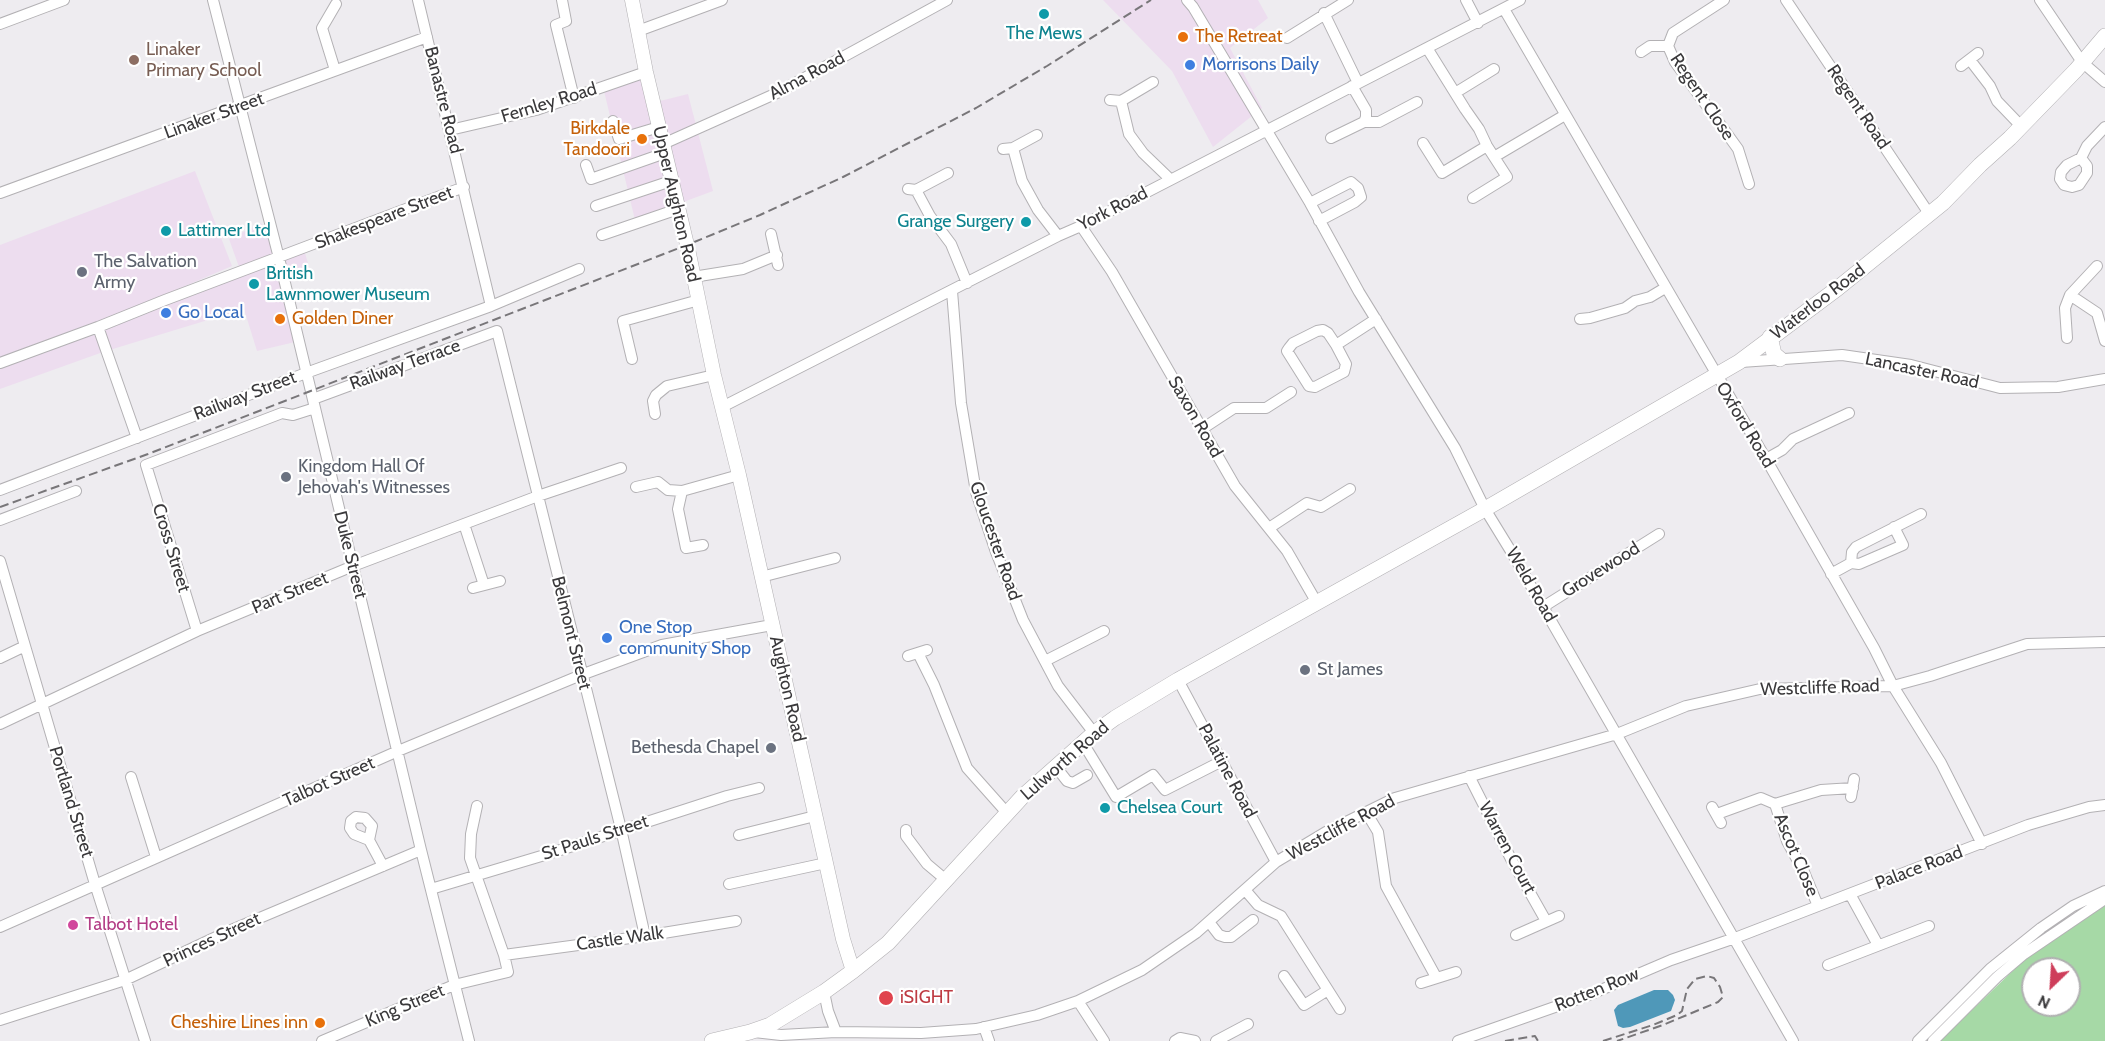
<!DOCTYPE html>
<html>
<head>
<meta charset="utf-8">
<style>
  body { margin:0 }
  #map { position:relative; width:2105px; height:1041px; overflow:hidden; background:#eeecf0; font-family:Cabin,sans-serif }
  canvas { display:block }
  .north { position:absolute; left:2021px; top:957px; width:60px; height:60px; box-sizing:border-box; background:#fff; border:2px solid #b0b0b1; border-radius:50%; rotate:205deg; font-size:16px; font-weight:700; line-height:24px; text-align:center; color:#3a393b }
  .north::after { content:''; display:block; margin:auto; width:21px; height:27px; background:#ce3e5a; clip-path:polygon(50% 0,100% 100%,50% 72%,0 100%) }
</style>
</head>
<body>
<div id="map">
<canvas width="2105" height="1041"></canvas>
<div class="north">N</div>
</div>
<script>
const ctx = document.querySelector('canvas').getContext('2d');
ctx.lineJoin = 'round';
function paint(path, color) {
  ctx.fillStyle = color;
  ctx.fill(path, 'evenodd');
}
function toPath(rows) {
  const path = new Path2D();
  for (const r of rows) {
    path.moveTo(r[0], r[1]);
    for (let i = 2; i < r.length; i += 2) path.lineTo(r[i], r[i + 1]);
  }
  return path;
}
function trace(path, color, width, dash) {
  ctx.strokeStyle = color;
  ctx.lineWidth = width;
  ctx.lineCap = dash ? 'butt' : 'round';
  ctx.setLineDash(dash || []);
  ctx.stroke(path);
}
function drawText(font, color, halo, rows, align = 'center') {
  ctx.font = font + ' Cabin,sans-serif';
  ctx.lineWidth = 4.5;
  ctx.setLineDash([]);
  ctx.textBaseline = 'middle';
  ctx.strokeStyle = halo;
  ctx.fillStyle = color;
  for (const [text, x, y, turn = 0] of rows) {
    ctx.save();
    ctx.translate(x, y);
    ctx.rotate((+turn || 0) * Math.PI / 180);
    ctx.textAlign = isNaN(turn) ? turn : align;
    if (halo) ctx.strokeText(text, 0, 0);
    ctx.fillText(text, 0, 0);
    ctx.restore();
  }
}
paint(toPath([
  [1103,0,1258,0,1268,18,1230,48,1262,108,1213,147,1172,71],
  [640,78,648,104,688,94,713,191,635,220,604,91],
  [195,171,232,266,94,325,38,345,42,354,92,334,239,267,229,239,261,223,281,254,305,253,311,274,280,286,295,342,257,351,244,309,103,352,0,389,0,245]
]), '#edddef');
paint(toPath([
  [2105,904,2105,1041,1940,1041,2025,959],
  [2033,969,2069,969,2069,1005,2033,1005]
]), '#a6d9a6');
paint(toPath([
  [1654,990,1668,990,1673,995,1675,1000,1671,1011,1630,1027,1623,1028,1618,1026,1614,1010,1618,1005]
]), '#4f98b9');
const minor = toPath([
  [213,0,279,258,421,850,469,1041],
  [418,0,491,306],
  [562,0,566,21,556,25,574,98],
  [1187,0,1193,7,1310,203,1359,292,1455,448,1485,509,1512,553,1793,1041],
  [1466,0,1478,23],
  [1724,0,1673,33,1668,46,1675,62,1738,149,1749,184],
  [1786,0,1930,215],
  [2040,0,2082,62,2105,82],
  [1504,9,1766,459,1874,648,1893,686,1941,763,1982,844],
  [1324,13,1358,83],
  [0,24,64,0],
  [638,31,722,0],
  [1287,38,1348,0],
  [1427,48,1465,109,1479,129,1487,146,1507,177,1473,198],
  [1641,52,1650,46,1668,46],
  [1970,60,1990,86,1997,101,2021,126],
  [1961,66,1978,53],
  [335,70,322,28,336,4],
  [1455,93,1494,69],
  [1110,100,1121,101,1153,82],
  [1121,101,1129,134,1143,153,1170,179],
  [613,121,619,139,659,127],
  [1364,122,1379,122,1417,102],
  [450,130,536,110,646,72],
  [1331,138,1364,122,1366,117,1366,110,1352,86],
  [1423,143,1442,173,1487,146],
  [663,144,777,93,947,0],
  [1013,148,1022,181,1038,210,1058,236],
  [1003,149,1013,148,1037,135],
  [1494,157,1565,115],
  [2081,158,2087,166,2087,173,2079,185,2072,187,2064,185,2060,179,2061,172,2067,165,2081,158,2087,146,2105,127],
  [586,165,591,179,665,153],
  [908,189,916,190,948,173],
  [916,190,930,216,951,244,967,283],
  [0,193,427,37],
  [1310,203,1351,182,1358,188,1361,197,1355,202,1319,221],
  [596,206,671,181],
  [1081,226,1112,272,1235,486,1287,551,1317,603],
  [771,234,778,265],
  [602,235,678,209],
  [693,277,743,269,777,255],
  [952,291,961,403,976,492,996,552,1023,620,1058,686,1094,733],
  [2070,295,2097,313,2105,341],
  [1580,319,1590,318,1625,308,1635,301,1650,297,1665,288],
  [98,327,137,438],
  [2067,338,2065,308,2070,295,2097,266],
  [1336,345,1328,333,1323,330,1317,331,1293,343,1289,348,1287,351,1309,386,1315,387,1344,372,1346,364,1336,345,1376,319],
  [632,359,623,321,699,300],
  [1741,362,1842,355,1911,365,2000,388,2058,387,2105,379],
  [0,363,98,327,165,300,464,187],
  [313,399,497,331,621,829,645,936],
  [722,407,1058,236,1081,226,1520,0],
  [655,414,653,401,656,395,667,386,714,375],
  [1202,429,1234,408,1266,408,1291,392],
  [1766,459,1782,450,1793,439,1849,413],
  [636,487,658,482,668,490,682,491],
  [0,490,306,373,491,306,579,269],
  [0,520,76,491],
  [464,524,484,585],
  [1269,528,1307,503,1321,507,1350,489],
  [703,545,686,548,678,509,682,491,739,475],
  [0,561,95,884,145,1041],
  [1851,563,1859,564,1903,545,1894,527],
  [1831,574,1851,563,1852,552,1856,547,1921,514],
  [761,577,835,558],
  [473,588,500,581],
  [1543,607,1659,534],
  [197,631,146,465,282,413,293,415,315,408],
  [918,653,934,685,967,768,1007,813],
  [908,656,927,650],
  [0,658,25,646],
  [1045,661,1104,631],
  [1178,680,1276,862],
  [0,724,197,631,353,566,538,496,621,468],
  [1083,743,1116,797,1153,775,1165,790,1222,761],
  [1056,767,1067,781,1073,783,1087,775],
  [1469,776,1511,859,1546,921],
  [131,777,156,857],
  [1851,797,1854,779],
  [1712,807,1721,823],
  [1366,812,1378,832,1386,886,1436,977],
  [1717,814,1761,798,1775,804],
  [906,830,906,836,927,864,946,880],
  [739,835,815,816],
  [369,840,372,826,365,818,356,817,351,821,350,828,354,834,369,840,383,866],
  [729,884,826,863],
  [431,889,548,854,727,796,759,788],
  [1246,891,1258,905,1281,916,1340,1009],
  [1850,894,1878,945],
  [1818,906,1804,872,1787,841,1775,804,1821,790,1853,788],
  [1209,922,1219,935,1225,937,1231,937,1253,920],
  [0,927,398,751,581,675,662,645,772,625],
  [1516,935,1559,916],
  [504,955,645,936,736,921],
  [1828,965,1929,926],
  [1284,976,1304,1005,1328,990],
  [1421,983,1456,972],
  [824,992,828,1011,836,1032],
  [1078,1001,1104,1041],
  [0,1020,125,980,231,930,421,850],
  [984,1027,989,1041],
  [754,1032,781,1035,836,1032,921,1033,976,1029,1037,1015,1078,1001,1142,970,1196,933,1276,862,1326,832,1395,798,1617,734,1686,706,1760,689,1893,686,1930,676,2027,644,2105,642],
  [322,1041,454,985,508,972,504,955,470,858,471,834,477,806],
  [1175,1041,1180,1038,1195,1041],
  [1216,1041,1248,1024],
  [1458,1041,1589,995,1671,960,1735,938,2028,825,2089,807,2105,805],
  [1918,1041,1990,969,2041,928,2073,906,2105,891],
  [1933,1041,1997,977,2024,954,2105,899]
]);
const major = toPath([
  [632,0,646,72,688,249,714,375,739,475,843,939,853,971]
]);
const highway = toPath([
  [1770,337,1774,354,1780,359],
  [712,1041,750,1032,770,1025,824,992,853,971,888,943,1023,796,1094,733,1115,718,1178,680,1485,509,1739,362,1838,288,1943,203,1980,165,2010,138,2076,70,2105,36]
]);
trace(minor, '#b3b1b4', 12);
trace(major, '#b3b1b4', 15);
trace(highway, '#b3b1b4', 16);
trace(minor, '#fff', 10);
trace(major, '#fff', 14);
trace(highway, '#fff', 15);
trace(toPath([
  [0,507,148,454,687,245,760,215,843,177,976,108,1047,66,1151,0],
  [1505,1041,1535,1036,1538,1041],
  [1603,1041,1653,1025,1677,1015,1682,1011,1687,989,1695,979,1707,976,1714,978,1720,987,1723,997,1718,1002,1663,1025,1617,1041]
]), '#787679', 2, [9, 4.5]);
for (const [x, y, r, color] of [
  [1044,14,6,"#0f9aa8"],
  [1183,37,6,"#e8710a"],
  [134,60,6,"#8d6e63"],
  [1190,65,6,"#3f7fe0"],
  [642,139,6,"#e8710a"],
  [1026,222,6,"#0f9aa8"],
  [166,231,6,"#0f9aa8"],
  [82,272,6,"#6b7280"],
  [254,284,6,"#0f9aa8"],
  [166,313,6,"#3f7fe0"],
  [280,319,6,"#e8710a"],
  [286,477,6,"#6b7280"],
  [607,638,6,"#3f7fe0"],
  [1305,670,6,"#6b7280"],
  [771,748,6,"#6b7280"],
  [1105,808,6,"#0f9aa8"],
  [73,925,6,"#d1479c"],
  [886,998,8,"#e0444e"],
  [320,1023,6,"#e8710a"]
]) {
  const dot = new Path2D();
  dot.arc(x, y, r, 0, 2 * Math.PI);
  ctx.fillStyle = color;
  ctx.fill(dot);
  trace(dot, '#fff', 2);
}
drawText('18px', '#0d838f', '#fff', [
  ["The Mews",1044,34,"center"],
  ["Grange Surgery",1014,222,"right"],
  ["Lattimer Ltd",178,231],
  ["British",266,274],
  ["Lawnmower Museum",266,295],
  ["Chelsea Court",1117,808]
], 'left');
drawText('18px', '#c56008', '#fff', [
  ["The Retreat",1195,37],
  ["Birkdale",630,129,"right"],
  ["Tandoori",630,150,"right"],
  ["Golden Diner",292,319],
  ["Cheshire Lines inn",308,1023,"right"]
], 'left');
drawText('18px', '#785e54', '#fff', [
  ["Linaker",146,50],
  ["Primary School",146,71]
], 'left');
drawText('18px', '#366cbe', '#fff', [
  ["Morrisons Daily",1202,65],
  ["Go Local",178,313],
  ["One Stop",619,628],
  ["community Shop",619,649]
], 'left');
drawText('18px', '#3a393b', '#fff', [
  ["Alma Road",807,76,-28],
  ["Regent Close",1702,97,56],
  ["Banastre Road",443,100,76],
  ["Fernley Road",549,103,-17],
  ["Regent Road",1858,107,56],
  ["Linaker Street",214,116,-20],
  ["Upper Aughton Road",676,204,77],
  ["York Road",1113,209,-27],
  ["Shakespeare Street",384,218,-21],
  ["Waterloo Road",1818,302,-37],
  ["Railway Terrace",405,365,-20],
  ["Lancaster Road",1922,371,12],
  ["Railway Street",245,396,-21],
  ["Saxon Road",1195,417,60],
  ["Oxford Road",1745,425,59],
  ["Gloucester Road",995,541,71],
  ["Cross Street",171,548,73],
  ["Duke Street",350,555,76],
  ["Grovewood",1601,570,-32],
  ["Weld Road",1531,585,60],
  ["Part Street",290,593,-23],
  ["Belmont Street",571,633,76],
  ["Westcliffe Road",1820,688,-2],
  ["Aughton Road",787,689,77],
  ["Lulworth Road",1065,761,-41],
  ["Palatine Road",1227,771,62],
  ["Talbot Street",329,782,-24],
  ["Portland Street",71,802,73],
  ["Westcliffe Road",1341,828,-28],
  ["St Pauls Street",595,838,-18],
  ["Warren Court",1507,848,62],
  ["Ascot Close",1796,855,67],
  ["Palace Road",1919,868,-21],
  ["Castle Walk",620,939,-8],
  ["Princes Street",212,940,-25],
  ["Rotten Row",1597,990,-22],
  ["King Street",405,1006,-23]
]);
drawText('18px', '#5b616d', '#fff', [
  ["The Salvation",94,262],
  ["Army",94,283],
  ["Kingdom Hall Of",298,467],
  ["Jehovah's Witnesses",298,488],
  ["St James",1317,670],
  ["Bethesda Chapel",759,748,"right"]
], 'left');
drawText('18px', '#b23c85', '#fff', [
  ["Talbot Hotel",85,925]
], 'left');
drawText('18px', '#be3a42', '#fff', [
  ["iSIGHT",900,998]
], 'left');
</script>
</body>
</html>
